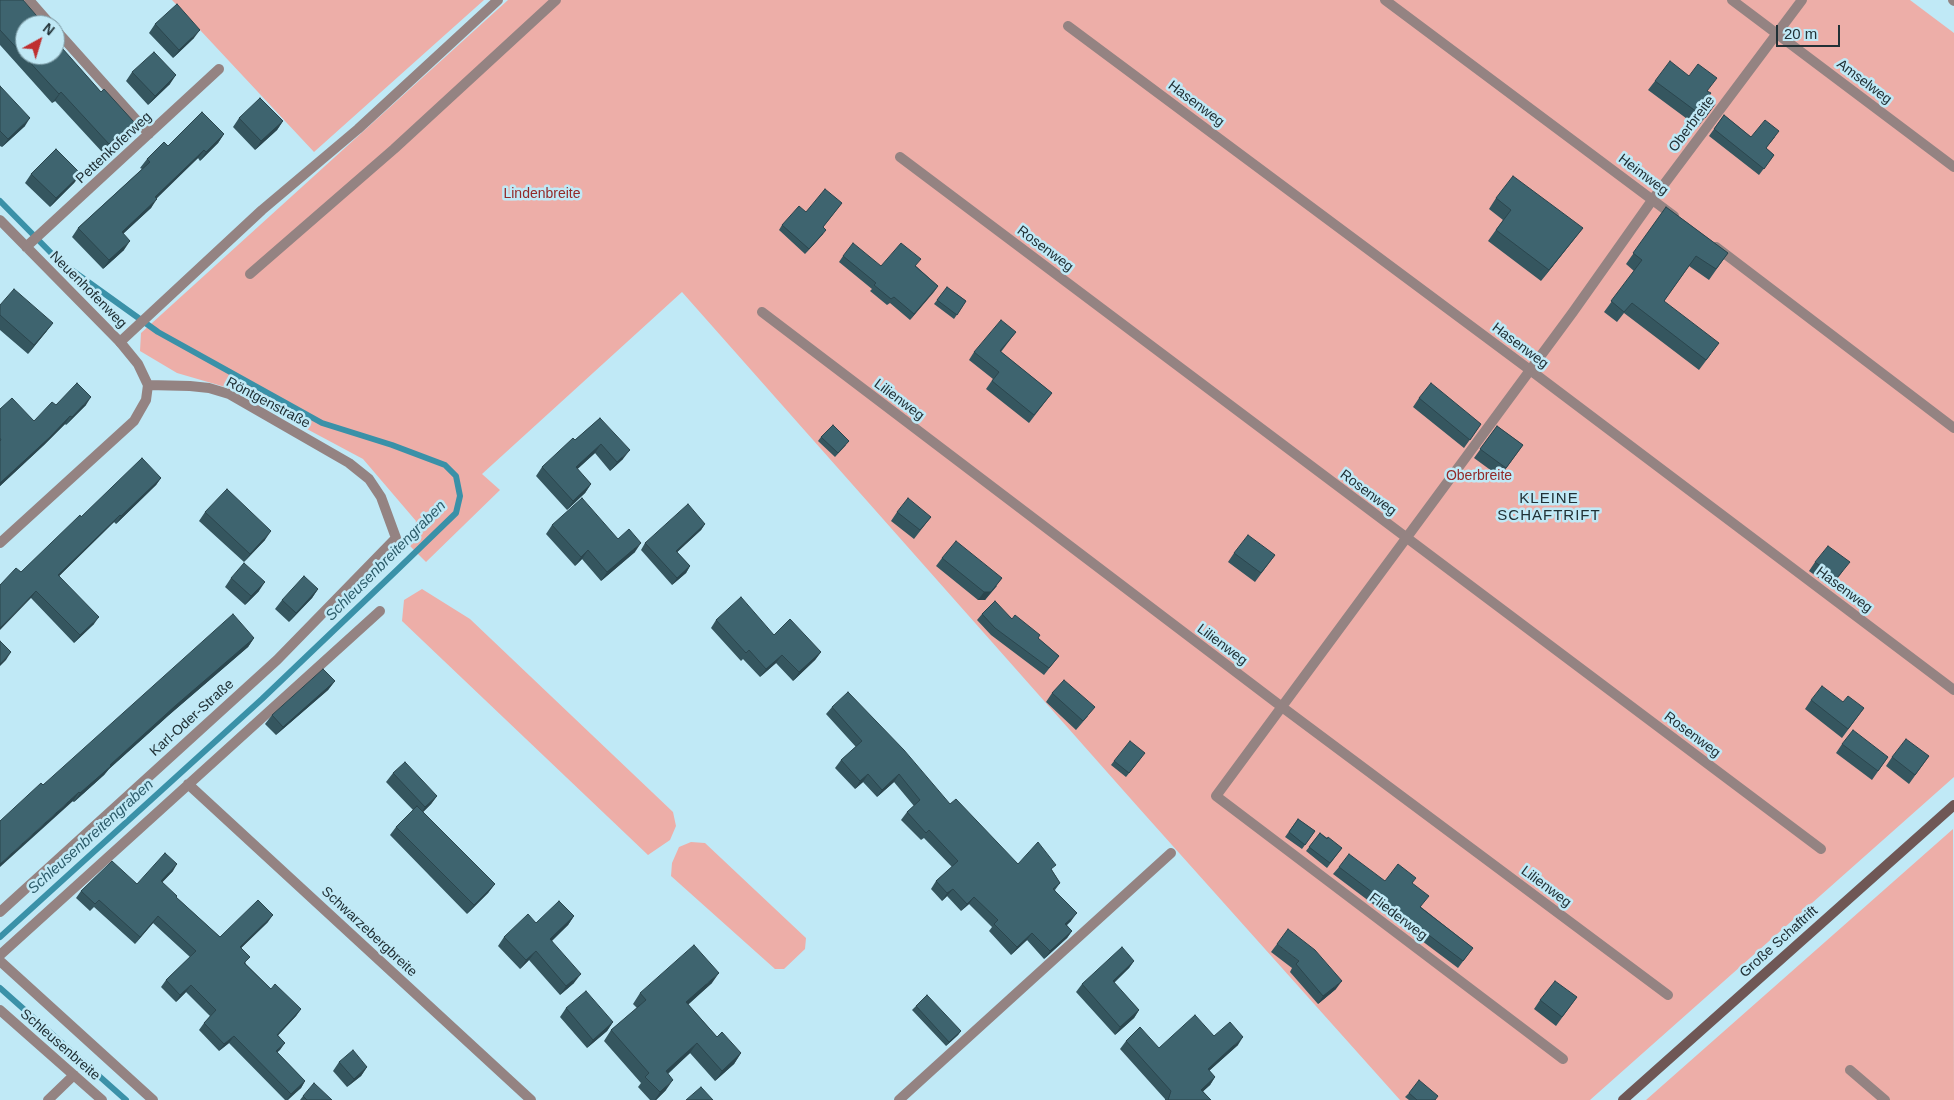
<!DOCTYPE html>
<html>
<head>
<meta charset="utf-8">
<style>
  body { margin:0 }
  #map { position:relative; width:1954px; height:1100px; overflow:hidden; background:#c0e9f6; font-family:Arial,sans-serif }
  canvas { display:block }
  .north { position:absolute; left:15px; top:15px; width:50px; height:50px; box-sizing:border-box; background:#c0e9f6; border:1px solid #809fa9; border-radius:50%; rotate:39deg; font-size:14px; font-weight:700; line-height:20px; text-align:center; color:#213136 }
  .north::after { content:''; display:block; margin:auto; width:18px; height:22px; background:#bf3030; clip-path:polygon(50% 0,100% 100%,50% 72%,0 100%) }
  .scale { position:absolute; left:1776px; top:25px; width:64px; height:22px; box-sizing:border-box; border:2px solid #213136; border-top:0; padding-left:6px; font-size:15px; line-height:18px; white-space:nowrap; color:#213136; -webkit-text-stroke:4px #c0e9f6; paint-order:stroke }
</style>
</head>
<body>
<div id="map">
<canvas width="1954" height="1100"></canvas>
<div class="north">N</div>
<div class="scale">20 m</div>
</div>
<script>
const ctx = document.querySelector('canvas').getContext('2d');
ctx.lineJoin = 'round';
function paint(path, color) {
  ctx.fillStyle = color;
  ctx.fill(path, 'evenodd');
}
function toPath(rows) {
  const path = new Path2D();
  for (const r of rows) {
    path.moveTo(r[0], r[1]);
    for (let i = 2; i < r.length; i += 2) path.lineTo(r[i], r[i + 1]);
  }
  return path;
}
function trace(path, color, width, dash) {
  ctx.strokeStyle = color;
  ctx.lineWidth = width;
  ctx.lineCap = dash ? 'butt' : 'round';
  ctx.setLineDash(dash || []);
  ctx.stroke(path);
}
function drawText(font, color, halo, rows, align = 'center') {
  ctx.font = font + ' Arial,sans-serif';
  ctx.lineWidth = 5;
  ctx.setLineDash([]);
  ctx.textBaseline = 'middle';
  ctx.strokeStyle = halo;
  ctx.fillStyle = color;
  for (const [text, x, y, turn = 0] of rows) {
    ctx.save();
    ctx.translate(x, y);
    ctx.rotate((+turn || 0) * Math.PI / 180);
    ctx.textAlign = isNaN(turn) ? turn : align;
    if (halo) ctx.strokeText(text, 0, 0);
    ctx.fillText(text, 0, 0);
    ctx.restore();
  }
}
paint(toPath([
  [172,0,484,0,314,152],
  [508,0,1910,0,1954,33,1954,777,1590,1100,1400,1100,1138,807,682,292,482,474,500,490,426,562,408,544,416,521,363,459,232,389,177,373,140,351,141,333],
  [422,589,470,619,673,812,676,826,670,840,648,855,402,621,404,600],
  [1953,829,1954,1100,1646,1100],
  [691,842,705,843,806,938,805,949,784,969,775,969,671,876,672,863,679,847]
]), '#edaea8');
trace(toPath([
  [0,201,59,261,158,332,322,423,392,445,445,465,456,476,460,496,456,513,397,570,262,699,0,937],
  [0,988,126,1100]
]), '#3a91a8', 6);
trace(toPath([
  [1385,0,1674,216],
  [1732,0,1954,167],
  [1068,26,1530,370,1954,690],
  [900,157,1821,849],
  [1716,247,1954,428],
  [250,274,394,149,556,0],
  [762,312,1282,707,1668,995],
  [120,342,262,210,358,129,498,0],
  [188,784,531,1100],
  [0,955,380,611],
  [0,961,153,1100],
  [1563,1059,1216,796,1573,312,1653,199,1802,0],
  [1850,1070,1885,1100],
  [899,1100,1171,853]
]), '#948382', 10);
trace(toPath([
  [29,0,51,25],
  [1953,0,1954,1],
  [55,29,149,134],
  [0,220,120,342,138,364,148,385],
  [26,247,219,69],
  [0,543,134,421,146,400,148,385],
  [0,912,277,660,396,538,381,497,369,479,349,463,229,394,209,388,190,386,148,385],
  [0,1010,102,1100],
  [48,1100,74,1075]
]), '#948382', 10);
trace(toPath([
  [1623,1100,1954,805]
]), '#6f5755', 10);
paint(toPath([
  [0,0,40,24,101,92,134,122,128,131,103,153,55,101,52,103,0,45],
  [155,24,194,38,173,58,149,33],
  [132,72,170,84,148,105,126,81],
  [1689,76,1708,91,1707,98,1715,104,1698,127,1648,90,1655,81],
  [0,86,25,126,2,147,0,146],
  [1724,115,1751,137,1775,137,1766,148,1774,155,1759,175,1709,136],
  [239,118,283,121,277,130,255,150,233,127],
  [224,134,218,143,200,161,198,158,156,198,151,208,123,234,124,250,103,269,72,237,78,228,142,169,140,168,147,159,168,146],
  [31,174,81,174,74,183,50,207,25,183],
  [1496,198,1583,228,1575,238,1541,281,1488,241,1503,220,1489,209],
  [842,203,823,227,823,234,805,254,779,230,782,225,806,212],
  [1666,207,1728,253,1709,280,1689,266,1664,301,1711,354,1699,370,1624,313,1617,322,1604,312,1634,271,1626,264],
  [843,256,881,266,916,266,938,286,910,320,890,303,887,305,870,291,872,289,839,262],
  [947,287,966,301,954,319,934,304],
  [0,305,53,323,46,332,28,354,0,330],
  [1016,332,1001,352,1052,393,1029,423,986,389,993,379,969,360,974,352],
  [1419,398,1481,424,1464,448,1413,407],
  [56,405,86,405,66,425,65,424,44,445,0,486,0,409,34,421],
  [600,418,623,459,610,471,595,453,577,469,591,484,585,493,567,510,536,476,542,467,575,440],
  [1497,426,1523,445,1500,477,1474,458],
  [821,437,846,445,835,457,818,441],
  [161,478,156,485,116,524,114,522,59,576,94,624,74,643,31,598,21,572,81,517],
  [205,512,265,540,244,562,199,521],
  [897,512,931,517,914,539,891,521],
  [705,524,701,530,677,552,690,566,686,573,672,585,641,550,645,543],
  [552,525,618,539,635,552,601,581,582,559,575,566,546,534],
  [1234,553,1275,555,1255,582,1228,562],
  [942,558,997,586,985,600,978,600,936,566],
  [1815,562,1843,571,1831,587,1809,571],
  [231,578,259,591,245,605,225,587],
  [318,589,312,598,289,622,275,609,282,600],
  [982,614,1012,619,1038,638,1059,656,1044,675,991,635,977,620],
  [716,620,774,635,821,652,815,660,793,681,776,663,760,677,743,659,741,661,711,628],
  [254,638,248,647,169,715,109,769,104,775,74,802,43,785],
  [335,681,328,690,276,735,265,724,272,715],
  [1052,693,1088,716,1076,730,1046,702],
  [1811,700,1843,702,1864,708,1842,738,1805,709],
  [832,707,950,804,1018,864,1052,870,1060,883,1055,890,1071,921,1067,925,1072,931,1067,938,1044,959,1027,940,1011,955,989,931,992,927,969,904,961,911,947,896,942,901,931,889,936,881,952,867,924,838,921,840,901,820,907,812,914,806,894,782,877,797,863,782,855,789,835,768,841,760,856,747,826,714],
  [1842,744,1888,757,1872,780,1836,753],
  [1929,756,1909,784,1886,766,1892,757],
  [1142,757,1126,777,1111,765,1114,761],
  [393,773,437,796,431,804,423,812,495,884,488,893,467,914,390,835,396,827,413,810,386,782],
  [1298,819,1315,831,1302,849,1285,837],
  [1320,833,1342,848,1327,868,1306,851],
  [1339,867,1385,881,1412,884,1421,907,1473,948,1458,968,1333,874],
  [173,871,162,882,176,897,220,937,268,922,241,948,246,964,271,989,301,1009,296,1016,278,1035,285,1043,277,1052,305,1081,301,1088,288,1100,285,1100,229,1043,219,1051,199,1030,204,1023,210,1016,186,992,176,1002,161,987,166,980,190,957,153,923,135,944,94,907,90,911,76,898,81,891,137,884],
  [574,916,568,925,552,941,574,983,560,995,529,960,520,969,498,946,504,937,536,923],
  [1277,944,1336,989,1318,1004,1290,972,1292,968,1271,952],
  [1134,961,1129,968,1114,983,1139,1010,1134,1018,1115,1035,1076,992,1082,984],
  [712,983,688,1004,717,1037,741,1053,734,1064,715,1081,690,1053,668,1074,666,1090,656,1100,650,1100,638,1087,641,1083,604,1041,611,1030,637,1008,633,1004,640,993],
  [1577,997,1556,1026,1534,1009,1540,1000],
  [916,1006,961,1031,958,1035,946,1046,912,1010],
  [566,1008,613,1022,607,1031,587,1048,560,1017],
  [1126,1041,1159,1048,1238,1045,1209,1071,1215,1077,1210,1085,1203,1091,1211,1100,1165,1100,1165,1099,1120,1049],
  [339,1062,367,1067,361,1076,347,1087,333,1071],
  [1409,1093,1435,1100,1409,1100,1405,1097],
  [303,1096,332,1100,300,1100]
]), '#35565f');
paint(toPath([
  [200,30,194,38,173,58,179,50],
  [176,75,170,84,148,105,155,96],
  [61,92,55,101,52,103,59,94],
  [30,118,25,126,2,147,8,139],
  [283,121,277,130,255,150,261,141],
  [134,122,128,131,103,153,109,144],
  [224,134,218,143,200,161,206,152],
  [204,150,198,158,149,206,155,197],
  [81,174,74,183,50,207,56,198],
  [157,199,151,208,115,241,122,232],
  [1583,228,1575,238,1541,281,1549,270],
  [826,230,823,234,805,254,809,249],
  [130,241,124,250,103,269,109,260],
  [938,286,934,292,910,320,914,314],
  [53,323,46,332,28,354,34,345],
  [91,397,86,405,66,425,72,417],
  [70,416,65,424,44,445,0,486,0,483],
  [601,444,595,453,570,476,576,467],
  [630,450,623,459,610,471,617,462],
  [161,478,156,485,116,524,121,516],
  [591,484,585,493,567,510,573,501],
  [120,515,114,522,53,582,58,575],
  [705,524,701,530,672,557,676,551],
  [271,531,265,540,244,562,250,554],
  [641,543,635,552,601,581,607,572],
  [588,550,582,559,575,566,581,557],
  [690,566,686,573,672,585,677,578],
  [1002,578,985,600,978,600,984,592],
  [265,582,259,591,245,605,251,596],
  [318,589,312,598,289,622,296,613],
  [36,591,31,598,0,630,0,628],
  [99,617,94,624,74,643,80,635],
  [254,638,248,647,169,715,109,769,104,775,74,802,80,793,110,765,175,706],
  [11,652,6,660,0,666,0,664],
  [821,652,815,660,793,681,799,672],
  [782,655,776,663,760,677,766,669],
  [335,681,328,690,276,735,283,727],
  [868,774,863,782,855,789,860,781],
  [899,774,894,782,877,797,882,790],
  [79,792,73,801,0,867,0,864],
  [437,796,431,804,419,816,425,807],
  [177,864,173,871,157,888,161,881],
  [495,884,488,893,467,914,474,905],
  [953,889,947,896,942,901,947,893],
  [974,897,969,904,961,911,967,904],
  [1077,913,1071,921,1060,931,1065,924],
  [273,915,268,922,235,954,240,947],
  [158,916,153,923,135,944,140,937],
  [574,916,568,925,544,948,550,939],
  [1072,931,1067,938,1044,959,1050,951],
  [1032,933,1027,940,1011,955,1017,947],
  [536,951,529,960,520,969,526,960],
  [1134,961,1129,968,1107,989,1113,981],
  [719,973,712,983,679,1013,686,1002],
  [581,974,574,983,560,995,566,986],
  [1342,981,1336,989,1318,1004,1323,996],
  [191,985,186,992,176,1002,180,995],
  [301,1009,296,1016,272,1042,277,1035],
  [1139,1010,1134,1018,1115,1035,1120,1027],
  [613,1022,607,1031,587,1048,593,1040],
  [961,1031,958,1035,946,1046,949,1042],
  [234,1036,229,1043,219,1051,224,1044],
  [1243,1037,1238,1045,1202,1077,1208,1069],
  [285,1043,280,1050,271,1058,276,1051],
  [697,1043,690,1053,658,1082,666,1071],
  [741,1053,734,1064,715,1081,722,1071],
  [367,1067,361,1076,347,1087,354,1079],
  [1215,1077,1210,1085,1196,1098,1201,1090],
  [673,1080,666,1090,656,1100,655,1100,660,1092],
  [305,1081,301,1088,287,1100,291,1094]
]), '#2b464e');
const building = toPath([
  [0,0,23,0,42,22,40,24,41,25,25,25,25,55,55,55,55,40,101,92,104,89,134,122,109,144,61,92,59,94,0,30,0,0],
  [177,4,200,30,179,50,155,24,177,4],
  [154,52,176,75,155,96,132,72,154,52],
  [1670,61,1689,76,1698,64,1717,78,1707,91,1711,93,1707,98,1715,104,1705,118,1655,81,1670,61],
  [0,86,30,118,8,139,0,131,0,86],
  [260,98,283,121,261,141,239,118,260,98],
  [202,112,224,134,206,152,204,150,155,197,157,199,122,232,130,241,109,260,78,228,150,162,147,159,164,142,168,146,202,112],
  [1724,115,1751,137,1765,120,1779,131,1766,148,1774,155,1764,169,1714,129,1724,115],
  [56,149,81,174,56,198,31,174,56,149],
  [1513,176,1583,228,1549,270,1496,230,1511,210,1496,198,1513,176],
  [825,189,842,203,823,227,826,230,809,249,782,225,799,206,806,212,825,189],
  [1666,207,1728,253,1716,269,1696,256,1664,301,1719,343,1706,360,1632,303,1624,312,1611,301,1642,260,1633,253,1666,207],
  [853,243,881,266,901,243,921,259,915,266,938,286,914,314,894,297,891,299,874,285,876,283,843,256,853,243],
  [947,287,966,301,957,315,937,300,947,287],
  [14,289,53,323,34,345,0,315,0,305,14,289],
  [1001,320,1016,332,1000,351,1052,393,1034,415,992,381,999,372,974,352,1001,320],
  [77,383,91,397,72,417,70,416,50,437,0,483,0,441,1,440,0,438,0,409,12,398,34,421,52,402,56,405,77,383],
  [1431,383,1481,424,1470,440,1419,398,1431,383],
  [600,418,630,450,617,462,601,444,576,467,591,484,573,501,542,467,573,438,575,440,600,418],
  [833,425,849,441,838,453,821,437,833,425],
  [1497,426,1523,445,1506,468,1480,449,1497,426],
  [142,458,161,478,121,516,120,515,58,575,99,617,80,635,36,591,0,628,0,585,16,568,21,572,80,515,81,517,142,458],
  [227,489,271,531,250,554,205,512,227,489],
  [582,498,618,539,629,529,641,543,607,572,588,550,581,557,552,525,582,498],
  [908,498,931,517,920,530,897,512,908,498],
  [688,504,705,524,676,551,690,566,677,578,645,543,688,504],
  [1248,535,1275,555,1261,573,1234,553,1248,535],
  [956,541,1002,578,991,592,984,592,942,558,956,541],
  [1828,546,1850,562,1837,578,1815,562,1828,546],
  [244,563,265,582,251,596,231,578,244,563],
  [304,576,318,589,296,613,282,600,304,576],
  [741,597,774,635,790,619,821,652,799,672,782,655,766,669,749,650,746,653,716,620,741,597],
  [995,601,1012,619,1015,615,1040,635,1038,638,1059,656,1049,668,995,628,982,614,995,601],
  [233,614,254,638,175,706,110,765,111,766,80,793,79,792,0,864,0,821,41,783,43,785,233,614],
  [0,641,11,652,0,664,0,641],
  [323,669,335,681,283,727,272,715,323,669],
  [1064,680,1095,707,1083,721,1052,693,1064,680],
  [1822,686,1843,702,1848,696,1864,708,1848,729,1811,700,1822,686],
  [848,692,904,750,950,804,956,799,1018,864,1038,842,1056,865,1051,869,1060,883,1053,889,1077,913,1065,924,1072,931,1050,951,1032,933,1017,947,994,924,998,920,974,897,967,904,953,889,947,893,936,881,958,861,929,830,926,833,907,812,920,800,899,774,882,790,868,774,860,781,841,760,862,741,832,707,848,692],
  [1853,730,1888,757,1878,771,1842,744,1853,730],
  [1906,739,1929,756,1915,775,1892,757,1906,739],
  [1130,741,1145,753,1129,773,1114,761,1130,741],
  [405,762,437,796,425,807,393,773,405,762],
  [417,806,495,884,474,905,396,827,417,806],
  [1298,819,1315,831,1305,845,1289,832,1298,819],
  [1320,833,1327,839,1328,837,1342,848,1330,863,1309,847,1320,833],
  [165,853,177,864,161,881,177,896,176,897,220,937,258,900,273,915,240,947,250,957,244,963,271,989,275,984,301,1009,277,1035,285,1043,276,1051,305,1081,291,1094,234,1036,224,1044,204,1023,216,1010,191,985,180,995,166,980,196,951,158,916,140,937,99,900,95,904,81,891,112,861,137,884,165,853],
  [1349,854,1385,881,1398,864,1416,878,1412,883,1429,896,1420,907,1473,948,1463,961,1339,867,1349,854],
  [559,901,574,916,550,939,581,974,566,986,536,951,526,960,504,937,528,914,536,923,559,901],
  [1288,929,1315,950,1342,981,1323,996,1296,964,1299,961,1277,944,1288,929],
  [694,945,719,973,686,1002,717,1037,722,1032,741,1053,722,1071,697,1043,666,1071,673,1080,660,1092,645,1077,649,1073,611,1030,646,1000,640,993,694,945],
  [1122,947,1134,961,1113,981,1139,1010,1120,1027,1082,984,1122,947],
  [1555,981,1577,997,1562,1017,1540,1000,1555,981],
  [586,991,613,1022,593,1040,566,1008,586,991],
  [927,995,961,1031,949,1042,916,1006,927,995],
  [1195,1015,1214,1036,1230,1022,1243,1037,1208,1069,1215,1077,1201,1090,1211,1100,1168,1100,1171,1091,1126,1041,1140,1027,1159,1048,1195,1015],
  [353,1050,367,1067,354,1079,339,1062,353,1050],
  [1419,1080,1438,1096,1435,1100,1417,1100,1409,1093,1419,1080],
  [314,1083,332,1100,307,1100,303,1096,314,1083],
  [701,1087,713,1100,686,1100,701,1087]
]);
paint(building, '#3e646f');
trace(building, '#2b464e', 1);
drawText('14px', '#213136', '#c0e9f6', [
  ["Amselweg",1864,82,37],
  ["Hasenweg",1196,104,37],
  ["Oberbreite",1692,124,-53],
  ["Pettenkoferweg",114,148,-43],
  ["Heimweg",1643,175,37],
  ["Rosenweg",1045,249,37],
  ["Neuenhofenweg",88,290,45],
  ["Hasenweg",1520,346,37],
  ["Lilienweg",899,400,37],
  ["Röntgenstraße",268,403,28],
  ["Rosenweg",1368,493,37],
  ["Hasenweg",1844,590,37],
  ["Lilienweg",1222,645,37],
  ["Karl-Oder-Straße",192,718,-42],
  ["Rosenweg",1692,735,37],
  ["Lilienweg",1546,887,37],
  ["Fliederweg",1398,917,37],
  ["Schwarzebergbreite",369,932,43],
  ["Große Schaftrift",1779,942,-42],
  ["Schleusenbreite",60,1045,41]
]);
drawText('14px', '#932928', '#c0e9f6', [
  ["Lindenbreite",542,194],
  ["Oberbreite",1479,476]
]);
ctx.letterSpacing = '1px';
drawText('15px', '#213136', '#c0e9f6', [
  ["KLEINE",1549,499],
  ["SCHAFTRIFT",1549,516]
]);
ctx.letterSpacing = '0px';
drawText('italic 15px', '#2c5c6a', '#c0e9f6', [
  ["Schleusenbreitengraben",386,561,-45],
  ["Schleusenbreitengraben",91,837,-42]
]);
</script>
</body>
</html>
